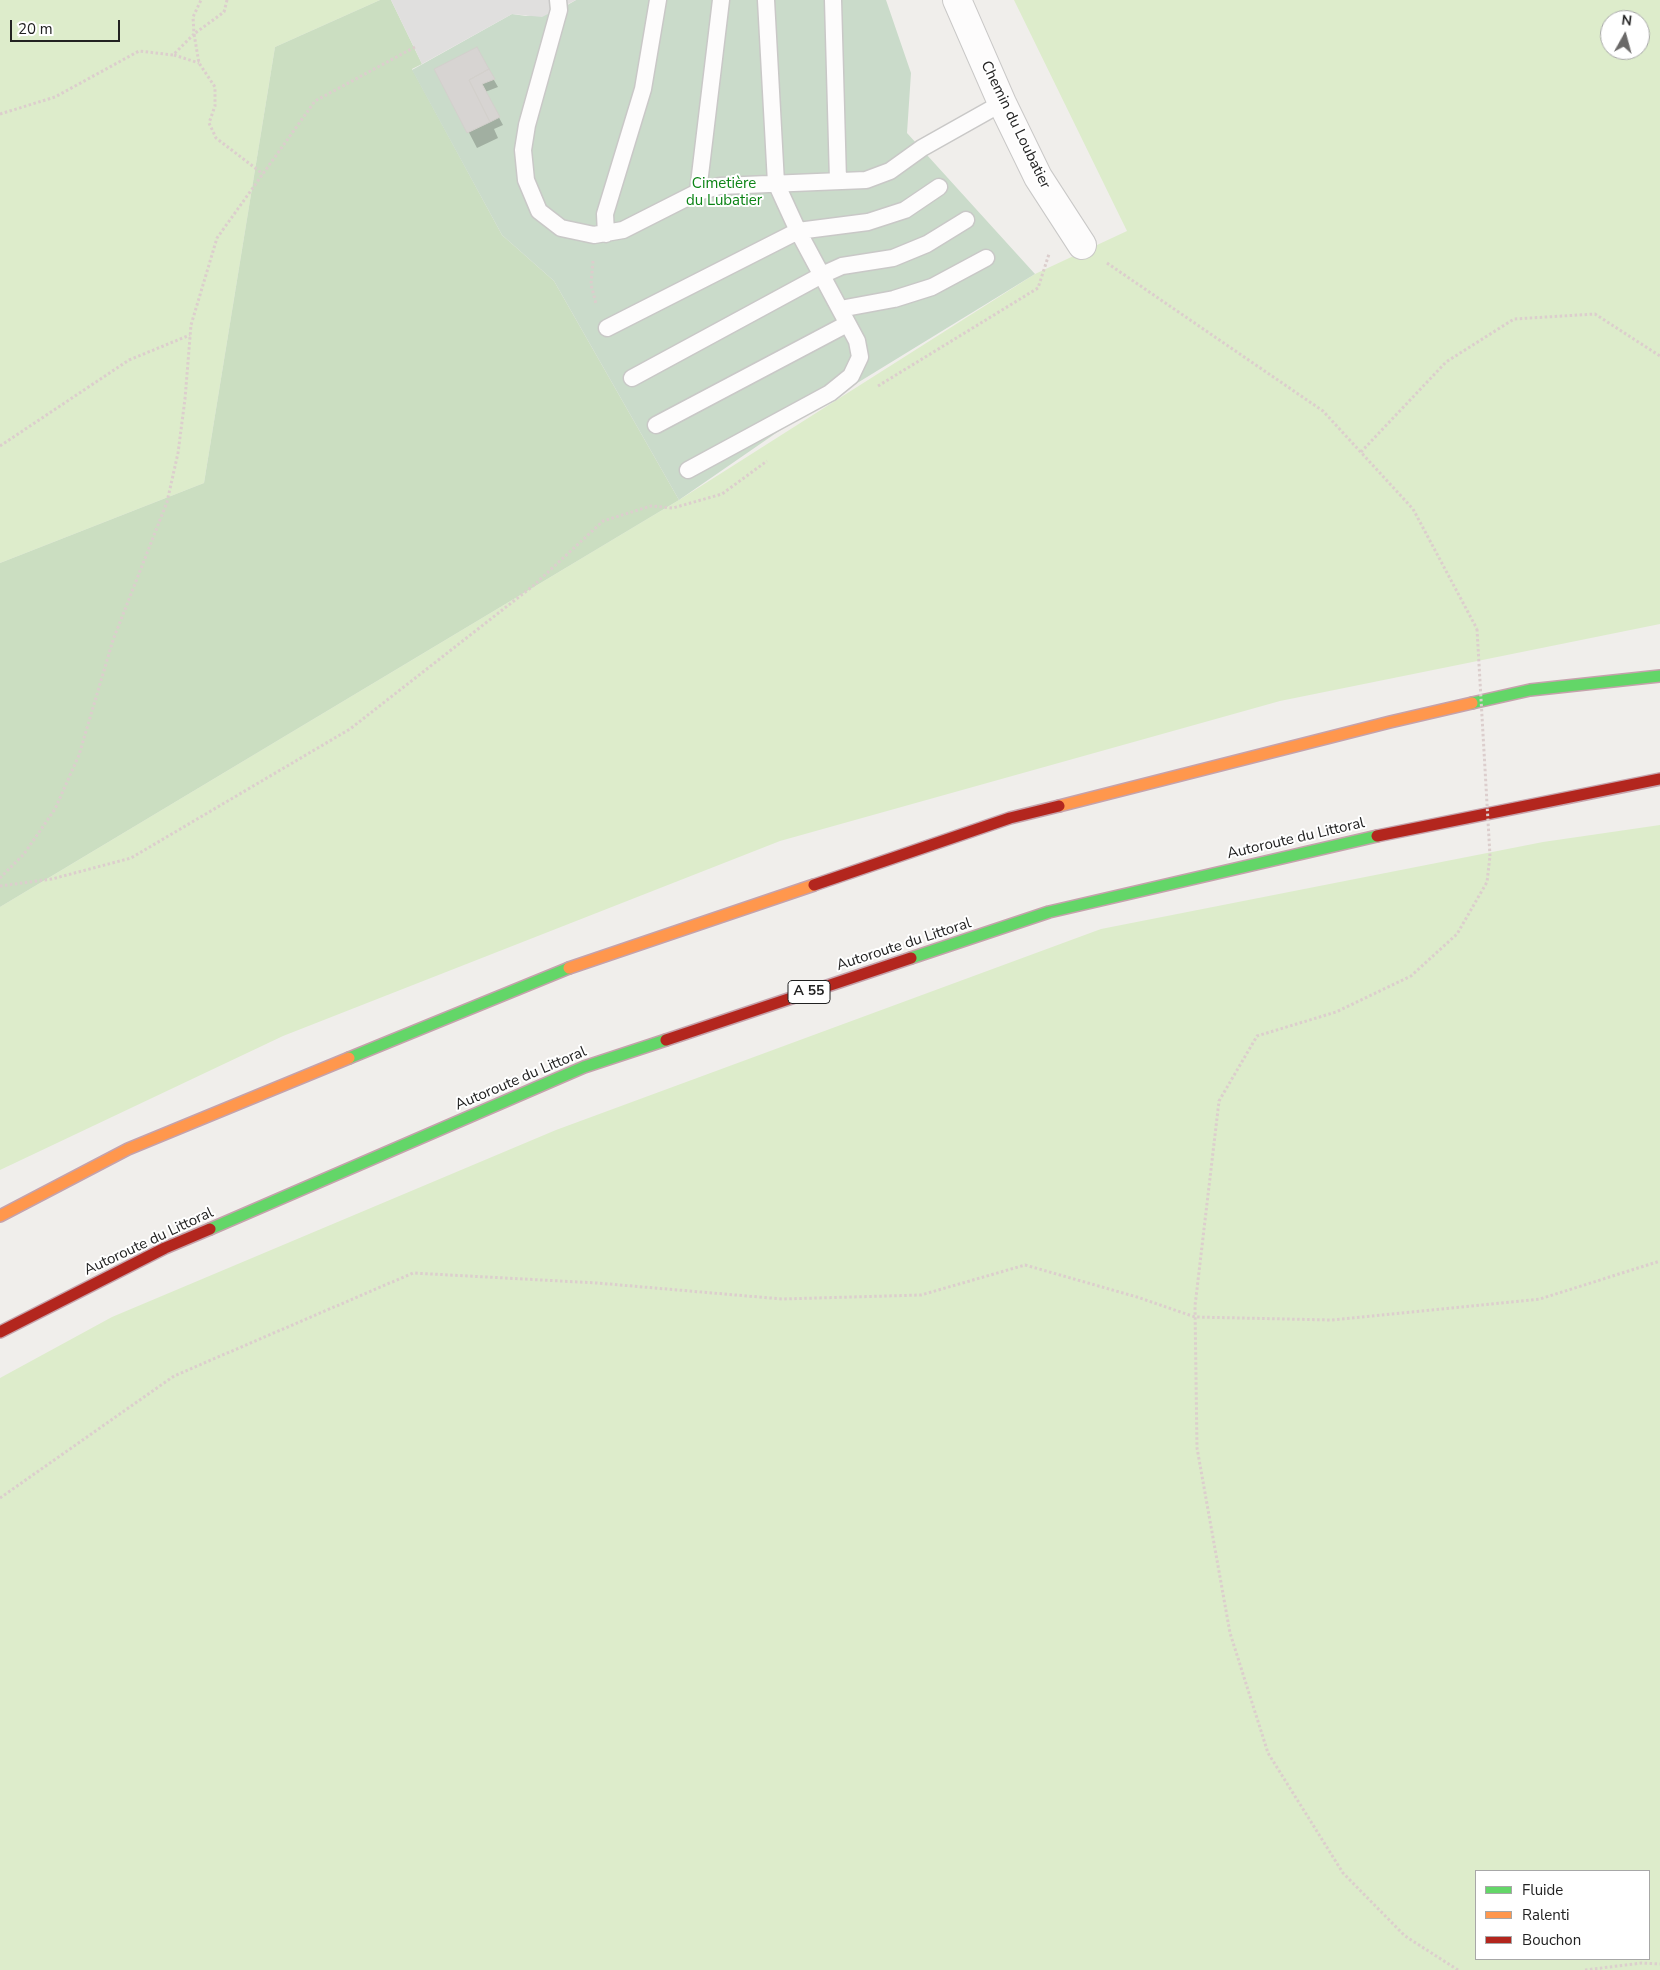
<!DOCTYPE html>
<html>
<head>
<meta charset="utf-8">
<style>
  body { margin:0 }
  #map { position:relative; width:1660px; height:1970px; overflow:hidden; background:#f0eeeb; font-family:"Nunito Sans",sans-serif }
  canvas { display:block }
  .legend { position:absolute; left:1475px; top:1870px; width:175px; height:90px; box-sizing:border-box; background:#fff; border:1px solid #a7a7a7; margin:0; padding:6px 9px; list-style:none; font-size:15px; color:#222 }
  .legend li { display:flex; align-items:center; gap:10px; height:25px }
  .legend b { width:25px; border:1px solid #a7a7a7 }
  .north { position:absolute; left:1600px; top:10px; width:50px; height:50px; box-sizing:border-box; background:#fff; border:1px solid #a7a7a7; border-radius:50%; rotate:7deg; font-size:14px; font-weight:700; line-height:20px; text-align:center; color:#222 }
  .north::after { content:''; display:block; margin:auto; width:18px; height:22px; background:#6a6968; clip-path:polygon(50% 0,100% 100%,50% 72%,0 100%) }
  .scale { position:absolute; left:10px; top:20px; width:110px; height:22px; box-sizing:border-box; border:2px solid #222; border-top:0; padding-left:6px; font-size:15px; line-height:18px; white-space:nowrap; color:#222; -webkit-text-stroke:4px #fff; paint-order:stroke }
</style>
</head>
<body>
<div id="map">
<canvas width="1660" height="1970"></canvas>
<ul class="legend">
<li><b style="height:6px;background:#63d668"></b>Fluide</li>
<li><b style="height:6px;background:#ff974d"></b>Ralenti</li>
<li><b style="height:6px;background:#b3261e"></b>Bouchon</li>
</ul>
<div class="north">N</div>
<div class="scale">20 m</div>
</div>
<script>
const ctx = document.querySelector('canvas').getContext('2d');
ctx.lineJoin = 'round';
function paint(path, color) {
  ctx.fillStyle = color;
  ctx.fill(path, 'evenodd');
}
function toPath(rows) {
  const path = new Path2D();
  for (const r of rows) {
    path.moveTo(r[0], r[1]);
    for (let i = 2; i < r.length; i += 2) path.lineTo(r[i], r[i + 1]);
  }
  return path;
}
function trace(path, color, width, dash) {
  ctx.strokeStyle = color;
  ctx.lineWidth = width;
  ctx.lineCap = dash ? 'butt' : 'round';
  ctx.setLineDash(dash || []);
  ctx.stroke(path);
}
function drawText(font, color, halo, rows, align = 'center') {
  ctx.font = font + ' "Nunito Sans",sans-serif';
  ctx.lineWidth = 4;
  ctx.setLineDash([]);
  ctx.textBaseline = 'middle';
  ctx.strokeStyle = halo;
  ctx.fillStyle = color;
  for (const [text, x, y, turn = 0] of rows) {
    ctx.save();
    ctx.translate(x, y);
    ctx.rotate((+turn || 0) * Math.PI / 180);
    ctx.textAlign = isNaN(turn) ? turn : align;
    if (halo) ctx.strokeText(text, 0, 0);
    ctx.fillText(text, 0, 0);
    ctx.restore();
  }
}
paint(toPath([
  [0,0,380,0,275,47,204,483,0,563],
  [1014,0,1660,0,1660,624,1280,701,780,841,283,1036,0,1170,0,907,679,500,1035,274,1127,231],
  [1610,20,1640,20,1640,50,1610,50],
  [1660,825,1660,1970,0,1970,0,1378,112,1317,556,1130,1101,929,1543,842],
  [1649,1871,1649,1959,1476,1959,1476,1871]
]), '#ddeccb');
paint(toPath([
  [380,0,391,0,422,64,412,69,502,235,554,281,679,500,0,907,0,563,204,483,275,47]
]), '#cbdec1');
paint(toPath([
  [576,0,886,0,911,73,907,133,1035,274,779,431,679,500,554,281,502,235,412,70,512,14,526,16,559,10]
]), '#cadbca');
paint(toPath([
  [391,0,576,0,542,17,512,14,422,64]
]), '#e0dfde');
paint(toPath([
  [476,49,498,87,485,92,503,125,494,129,498,138,477,148,436,69]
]), '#0003');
const building = toPath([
  [477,47,489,69,469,80,490,122,467,133,434,69,477,47],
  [489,69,495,79,482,84,500,117,490,122,469,80,489,69]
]);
paint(building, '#d7d4d2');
trace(building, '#d3d0cc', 1);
const lane = toPath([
  [558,0,559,10,527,125,523,150,526,180,539,211,561,228,594,235,623,230,698,192,720,186,866,180,890,171,922,148,1002,103],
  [833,0,838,180],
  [698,192,721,0],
  [606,234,605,214,643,89,658,0],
  [840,309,894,299,932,287,986,258],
  [607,328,798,231,868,222,905,210,939,187],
  [632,378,822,275,842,266,893,258,927,244,966,220],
  [656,425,847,324],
  [688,470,830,393,851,376,860,357,857,341,798,231,776,183,766,0]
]);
const street = toPath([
  [957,0,1002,103,1038,177,1082,245]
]);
const fast = toPath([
  [1472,703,1530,690,1660,676],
  [911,958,1049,912,1377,836],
  [349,1058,569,968],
  [210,1229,584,1067,666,1040]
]);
const slow = toPath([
  [1059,806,1390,722,1472,703],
  [569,968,814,885],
  [0,1216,128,1149,349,1058]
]);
const jam = toPath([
  [1377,836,1660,779],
  [814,885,1010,818,1059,806],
  [666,1040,911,958],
  [0,1332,165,1248,210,1229]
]);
trace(lane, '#c9c8c7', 19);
trace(street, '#c9c8c7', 30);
trace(fast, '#c5a2ac', 14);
trace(slow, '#c5a2ac', 14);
trace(jam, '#c5a2ac', 14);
trace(toPath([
  [227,0,224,12,194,34,199,63,215,87,215,106,209,123,216,138,263,174],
  [174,55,199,63],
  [0,114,55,97,139,51,173,55,194,34,193,17,201,0],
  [593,261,591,284,596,304],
  [1107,263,1323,411,1413,509,1477,629],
  [878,386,1038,288,1049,254],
  [0,446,129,360,190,335],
  [1361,452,1446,362,1514,319,1595,314,1660,356],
  [0,878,24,854,55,809,79,755,113,640,167,502,178,453,185,399,191,325,217,238,315,101,415,47],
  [0,886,52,879,131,858,350,729,533,586,603,521,651,506,673,508,722,494,767,461],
  [0,1498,174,1376,413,1273,597,1283,782,1299,921,1295,1025,1265,1137,1297,1195,1317,1331,1320,1540,1299,1660,1261],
  [1458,1970,1405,1936,1343,1873,1268,1753,1230,1633,1197,1448,1195,1306,1219,1101,1257,1036,1336,1012,1411,976,1457,934,1487,882,1490,856],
  [1585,1970,1642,1963,1660,1964]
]), '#dccecd', 3, [2.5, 2.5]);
trace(lane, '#fdfcfc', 16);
trace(street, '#fdfcfc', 28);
trace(fast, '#63d668', 11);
trace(slow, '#ff974d', 11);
trace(jam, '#b3261e', 11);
trace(toPath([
  [1477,629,1490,856]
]), '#dccecd', 3, [2.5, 2.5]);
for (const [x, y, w] of [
  [809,992,42]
]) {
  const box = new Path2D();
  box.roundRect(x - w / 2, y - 11.5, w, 23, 4);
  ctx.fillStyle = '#fff';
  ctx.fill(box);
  trace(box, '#222', 1);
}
drawText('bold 14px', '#222', null, [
  ["A 55",809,992]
]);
drawText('15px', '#222', '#fff', [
  ["Chemin du Loubatier",1015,125,64],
  ["Autoroute du Littoral",1296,839,-13],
  ["Autoroute du Littoral",904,945,-18],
  ["Autoroute du Littoral",521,1079,-23],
  ["Autoroute du Littoral",149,1242,-25]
]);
drawText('15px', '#0c8416', '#fff', [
  ["Cimetière",724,184],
  ["du Lubatier",724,201]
]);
</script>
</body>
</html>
